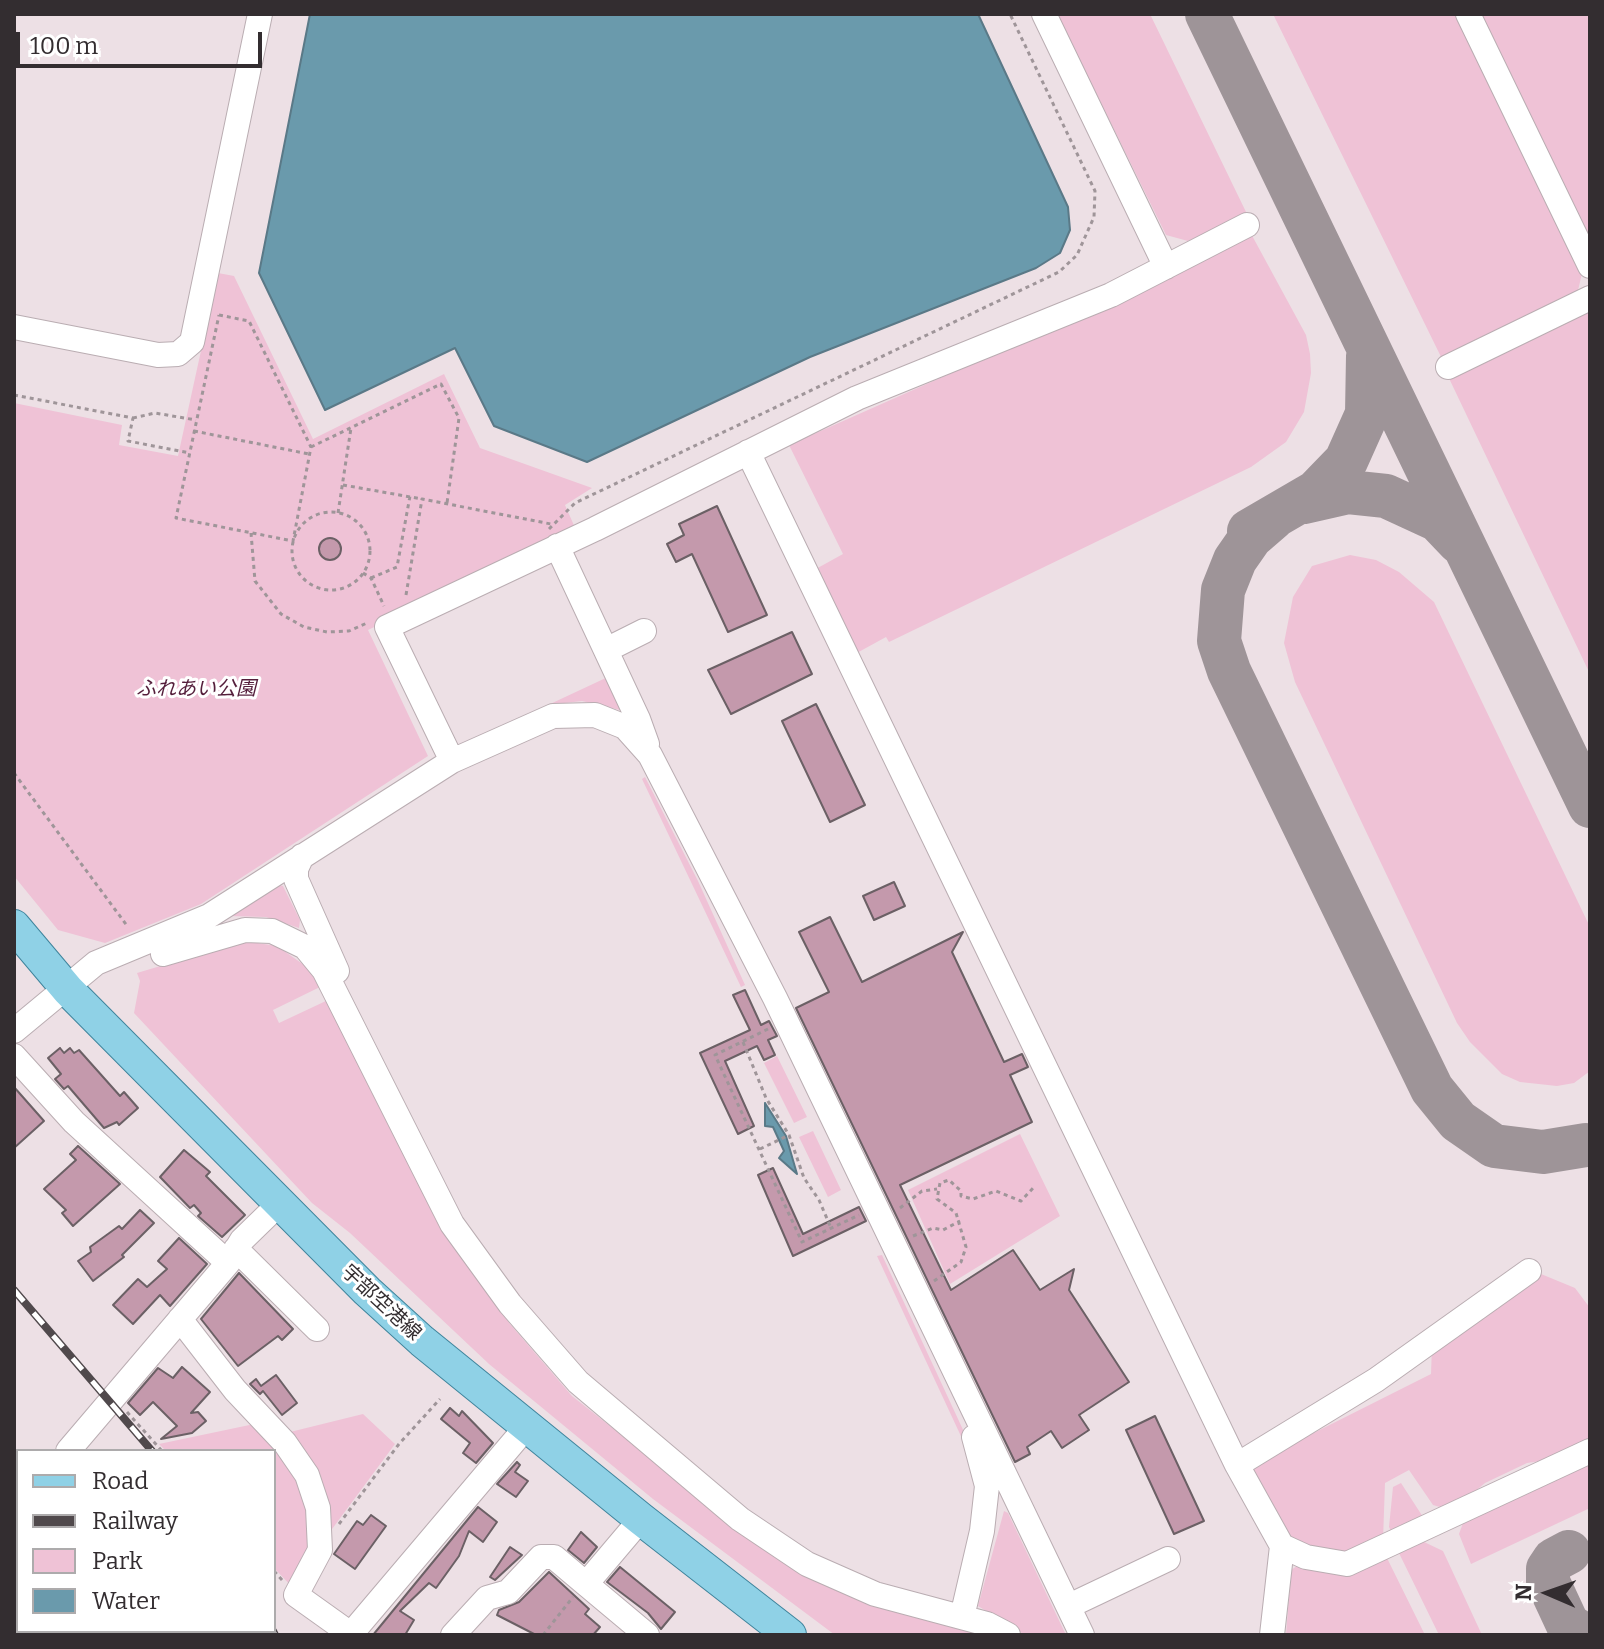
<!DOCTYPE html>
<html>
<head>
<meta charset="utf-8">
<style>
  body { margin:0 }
  #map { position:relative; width:1604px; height:1649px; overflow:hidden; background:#ede0e5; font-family:Bitter,serif }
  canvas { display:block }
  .frame { position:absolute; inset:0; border:16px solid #332d30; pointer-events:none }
  .legend { position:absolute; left:16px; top:1449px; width:260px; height:184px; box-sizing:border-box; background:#fff; border:2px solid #adabac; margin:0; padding:10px 14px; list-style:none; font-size:24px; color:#332d30 }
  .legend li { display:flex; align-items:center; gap:16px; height:40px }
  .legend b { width:40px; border:2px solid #adabac }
  .north { position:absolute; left:1508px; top:1553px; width:80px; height:80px; -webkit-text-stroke:6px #fff; paint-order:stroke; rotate:272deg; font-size:22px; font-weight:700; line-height:32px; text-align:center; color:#332d30 }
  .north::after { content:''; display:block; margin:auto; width:28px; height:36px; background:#332d30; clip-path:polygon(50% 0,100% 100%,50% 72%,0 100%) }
  .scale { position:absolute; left:16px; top:32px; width:246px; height:36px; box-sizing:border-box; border:4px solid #332d30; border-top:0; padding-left:10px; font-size:24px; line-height:28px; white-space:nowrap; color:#332d30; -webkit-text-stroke:6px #fff; paint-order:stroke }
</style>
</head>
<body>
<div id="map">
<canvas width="1604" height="1649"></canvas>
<div class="frame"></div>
<ul class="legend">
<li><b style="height:10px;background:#8fd1e6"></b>Road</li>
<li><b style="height:10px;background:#50494c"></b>Railway</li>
<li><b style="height:22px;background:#efc2d6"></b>Park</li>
<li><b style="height:22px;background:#6a9aac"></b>Water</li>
</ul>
<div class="north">N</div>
<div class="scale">100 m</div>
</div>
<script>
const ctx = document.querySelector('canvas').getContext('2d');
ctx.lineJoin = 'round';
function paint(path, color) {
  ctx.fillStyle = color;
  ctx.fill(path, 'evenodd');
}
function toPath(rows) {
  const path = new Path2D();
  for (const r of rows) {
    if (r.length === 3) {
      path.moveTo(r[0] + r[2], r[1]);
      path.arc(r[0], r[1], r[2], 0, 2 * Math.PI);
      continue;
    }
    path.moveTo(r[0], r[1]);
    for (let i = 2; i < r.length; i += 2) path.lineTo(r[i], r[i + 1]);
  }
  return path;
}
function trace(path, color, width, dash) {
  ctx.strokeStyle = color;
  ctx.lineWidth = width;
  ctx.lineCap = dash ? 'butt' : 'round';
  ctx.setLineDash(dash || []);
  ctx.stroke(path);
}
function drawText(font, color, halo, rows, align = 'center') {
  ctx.font = font + ' Bitter,"Noto Sans JP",serif';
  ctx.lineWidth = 6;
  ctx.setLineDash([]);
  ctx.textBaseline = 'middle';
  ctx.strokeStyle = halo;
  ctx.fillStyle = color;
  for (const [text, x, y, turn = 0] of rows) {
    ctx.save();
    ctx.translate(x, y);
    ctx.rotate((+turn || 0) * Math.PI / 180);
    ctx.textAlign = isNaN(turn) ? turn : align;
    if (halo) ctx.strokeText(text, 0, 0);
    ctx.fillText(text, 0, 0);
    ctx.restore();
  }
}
paint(toPath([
  [1057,14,1150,14,1247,214,1188,241,1166,235],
  [1273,14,1462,14,1582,273,1577,295,1444,363],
  [1474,14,1590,14,1590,256],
  [1249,230,1306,335,1310,354,1311,373,1304,412,1286,442,1251,467,889,642,886,637,855,654,814,570,843,554,789,445,1141,289],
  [218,273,234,276,313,439,444,374,480,448,592,488,565,505,576,530,368,630,428,756,201,904,105,943,58,930,14,876,14,403,122,425,119,445,178,456],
  [1578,312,1590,312,1590,674,1446,372],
  [1350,555,1376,560,1399,572,1434,602,1590,927,1590,1071,1574,1083,1557,1086,1520,1082,1502,1074,1470,1042,1457,1023,1295,682,1284,643,1293,597,1312,566],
  [610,676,623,709,620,710,582,701,548,705],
  [645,777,698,881,745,985,741,987,642,779],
  [279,885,283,886,300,920,299,928,266,917,229,916],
  [244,941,277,946,307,967,320,987,273,1010,279,1023,328,1000,452,1243,510,1324,572,1396,739,1528,982,1635,835,1635,653,1499,489,1364,350,1233,312,1203,134,1013,140,981,137,973],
  [777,1056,807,1117,794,1123,764,1063],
  [813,1131,841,1190,828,1197,799,1137],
  [1020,1134,1060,1216,950,1284,908,1190],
  [882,1255,971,1447,966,1447,877,1256],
  [1541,1274,1575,1288,1590,1308,1590,1441,1554,1459,1527,1463,1485,1483,1467,1498,1440,1507,1433,1505,1409,1470,1385,1483,1383,1540,1359,1554,1294,1544,1246,1467,1431,1374,1432,1345],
  [363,1414,395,1444,318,1548,295,1590,274,1568,274,1451,166,1451,159,1444,259,1423,282,1434],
  [1590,1458,1590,1508,1471,1564,1459,1534,1463,1523,1474,1513],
  [1401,1483,1423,1517,1392,1533,1389,1527,1393,1487],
  [1004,1511,1008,1513,1066,1635,1025,1635,978,1606],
  [1422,1541,1443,1551,1482,1635,1439,1635,1398,1551],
  [1387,1558,1425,1635,1286,1635,1291,1570,1300,1564]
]), '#efc2d6');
const water = toPath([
  [310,14,978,14,1068,207,1070,230,1060,253,1036,268,810,357,587,462,494,426,455,348,325,410,259,273,310,14],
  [765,1103,786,1136,797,1174,779,1158,784,1151,773,1127,765,1126,765,1103]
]);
paint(water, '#6a9aac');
trace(water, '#5a7987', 2);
trace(toPath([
  [1207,14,1590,806],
  [1304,502,1348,492,1386,496,1438,520,1459,542],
  [1273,518,1251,537,1235,560,1223,590,1219,641,1229,671,1432,1089,1458,1121,1494,1146,1543,1152,1586,1145],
  [1249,531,1316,492,1346,461,1367,414,1368,356],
  [1569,1552,1554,1560,1548,1569,1548,1582,1568,1625,1584,1635]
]), '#9e9498', 44);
const building = toPath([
  [717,506,767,615,728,632,692,554,676,562,667,544,684,535,679,524,717,506],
  [330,549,11],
  [792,632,812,674,731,714,708,670,792,632],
  [816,704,865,805,830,822,782,721,816,704],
  [894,882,905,906,874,920,863,896,894,882],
  [830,917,862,982,963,932,952,952,1004,1062,1022,1054,1028,1067,1010,1075,1032,1122,900,1185,951,1290,1013,1250,1040,1290,1074,1269,1069,1290,1129,1382,1079,1415,1089,1430,1062,1448,1051,1431,1027,1447,1030,1454,1015,1462,796,1008,829,992,799,932,830,917],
  [745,990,761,1025,769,1021,777,1036,768,1040,775,1055,764,1060,757,1046,725,1061,754,1126,738,1134,700,1053,750,1030,733,995,745,990],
  [60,1048,64,1053,70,1048,74,1053,79,1050,120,1096,124,1092,138,1108,119,1125,117,1122,104,1128,68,1086,64,1089,55,1079,61,1074,48,1058,60,1048],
  [14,1087,44,1121,14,1148,14,1087],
  [78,1146,120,1184,73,1226,62,1213,66,1210,44,1189,76,1160,70,1154,78,1146],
  [184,1150,210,1172,206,1176,245,1215,222,1237,198,1216,201,1213,194,1205,190,1208,160,1177,184,1150],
  [773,1168,803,1234,859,1207,866,1221,793,1256,758,1175,773,1168],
  [140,1210,154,1223,122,1255,124,1257,93,1281,78,1261,91,1252,90,1247,119,1226,122,1229,140,1210],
  [179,1238,207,1264,170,1306,160,1295,133,1324,113,1305,138,1279,147,1287,167,1269,158,1261,179,1238],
  [239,1273,293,1329,282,1340,278,1336,238,1366,201,1319,239,1273],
  [182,1367,210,1392,191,1413,198,1412,206,1421,192,1433,161,1439,177,1426,153,1402,140,1415,128,1403,158,1368,173,1378,182,1367],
  [276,1375,297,1403,282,1415,263,1391,260,1394,250,1384,256,1379,261,1386,276,1375],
  [450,1408,459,1416,462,1411,493,1443,476,1463,463,1453,470,1443,441,1419,450,1408],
  [1155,1416,1204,1521,1174,1534,1126,1430,1155,1416],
  [517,1462,520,1465,515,1472,528,1481,516,1497,497,1484,517,1462],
  [478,1507,497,1522,483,1542,469,1531,459,1556,436,1588,429,1583,400,1611,414,1620,405,1635,373,1635,478,1507],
  [371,1515,386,1526,355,1569,334,1554,357,1521,363,1525,371,1515],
  [581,1532,597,1547,584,1563,568,1550,581,1532],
  [510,1547,522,1555,495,1580,490,1577,510,1547],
  [620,1567,675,1612,661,1629,648,1613,607,1582,620,1567],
  [549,1572,589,1609,585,1614,600,1627,593,1635,536,1635,497,1615,499,1610,519,1602,549,1572]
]);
paint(building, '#c499ac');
trace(building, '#6b6065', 2);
const minor = toPath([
  [1044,14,1166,267],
  [1468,14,1590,266],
  [14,327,158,355,178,354,192,342,260,14],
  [1448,367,1590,298],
  [748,452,1237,1465],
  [557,546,638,719,647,744],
  [606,650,644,631],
  [452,761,387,627,595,529,857,398,1111,295,1247,225],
  [302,856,296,869,296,879,337,971],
  [163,954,245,930,272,931,305,947,324,970,452,1224,510,1304,578,1382,740,1519,807,1564,875,1594,987,1624,1008,1635],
  [14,1031,96,963,209,916,452,761,553,716,595,715,625,727,650,755,775,998,1082,1635],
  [14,1056,74,1122,228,1263],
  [236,1249,317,1329],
  [180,1319,235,1390,285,1443,307,1475,318,1508,320,1550,296,1595,352,1635],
  [68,1451,228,1263,242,1240,278,1205],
  [14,1500,18,1497],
  [641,1519,586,1584,647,1635],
  [14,1522,18,1529],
  [1282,1546,1306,1557,1347,1564,1590,1451],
  [1069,1606,1168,1559],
  [962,1617,982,1531,987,1486,974,1437],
  [92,1631,95,1635],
  [351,1634,528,1425],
  [453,1635,487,1598,508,1592,541,1557,554,1557,586,1584],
  [1272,1635,1282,1546,1237,1465,1376,1380,1529,1271]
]);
const major = toPath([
  [14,926,68,990,367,1291,422,1341,641,1519,790,1635]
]);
trace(minor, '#baadb2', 26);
trace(major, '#3f849c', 34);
trace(toPath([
  [219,315,249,321,311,447,293,541,176,518,219,315],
  [14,395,133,418,128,441,190,453],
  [133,418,155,413,196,420],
  [194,431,309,454],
  [311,447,441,384,459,418,447,503],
  [343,485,422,499],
  [331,551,39],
  [338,513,351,428],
  [549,529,575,503,1059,272,1077,255,1094,217,1095,191,1010,14],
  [251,533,255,581,281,614,304,627,327,632,349,631,367,623],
  [363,573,371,578,384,606],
  [371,578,397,567,410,496],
  [406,595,422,499,551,524],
  [14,773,128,927],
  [768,1029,715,1055,802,1242,859,1215],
  [743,1042,766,1098,789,1135,804,1178,819,1200,831,1228],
  [760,1149,789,1135],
  [900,1208,922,1191,937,1189],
  [913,1236,933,1228,943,1230,960,1221],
  [934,1281,961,1262,966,1247,956,1213,937,1199,940,1183,949,1180,961,1191,961,1196,973,1199,996,1191,1021,1201,1034,1187],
  [127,1412,162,1451],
  [339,1524,399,1444,440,1399],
  [274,1571,283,1581],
  [543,1635,573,1597]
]), '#9f9599', 3, [4, 4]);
trace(minor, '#fff', 24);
trace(major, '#8fd1e6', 32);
const rail = toPath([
  [14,1290,152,1451],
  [273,1631,275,1635]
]);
trace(rail, '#50494c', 8);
trace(rail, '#fff', 5, [15]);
drawText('italic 20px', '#541e3b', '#fff', [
  ["ふれあい公園",196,689]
]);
drawText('20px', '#332d30', '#fff', [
  ["宇部空港線",381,1303,43]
]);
</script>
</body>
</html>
